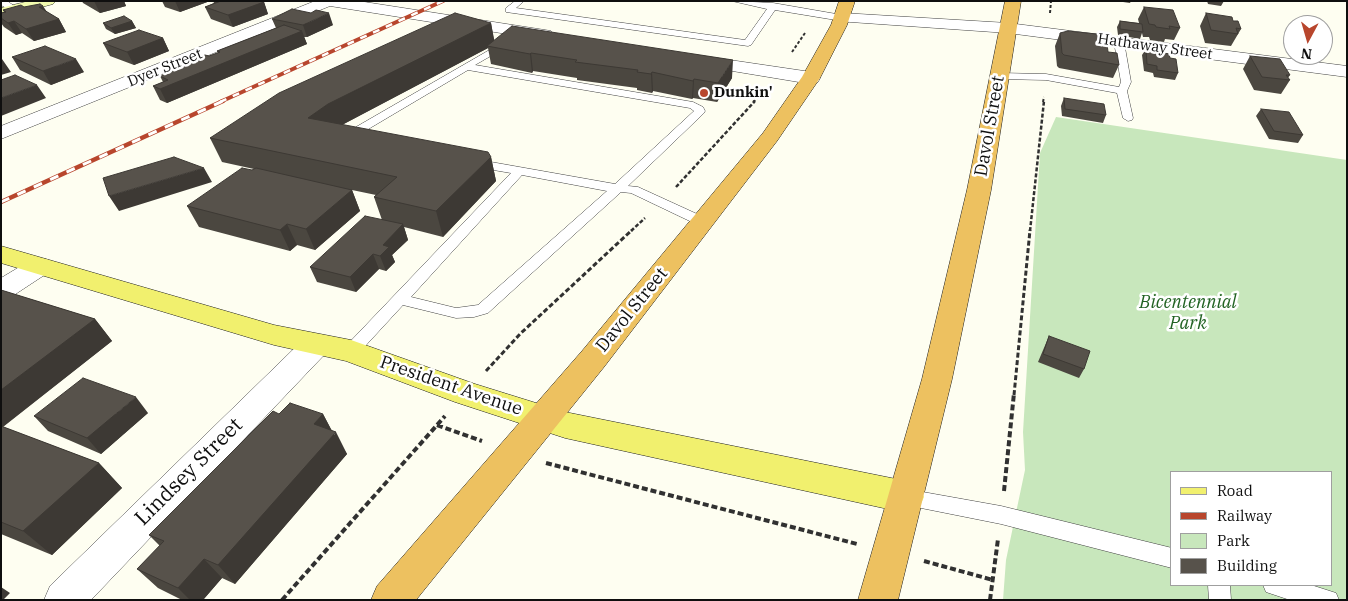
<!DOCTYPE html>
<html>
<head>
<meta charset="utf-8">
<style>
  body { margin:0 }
  #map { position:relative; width:1348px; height:601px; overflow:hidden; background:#fefef1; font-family:"IBM Plex Serif",serif }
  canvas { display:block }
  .frame { position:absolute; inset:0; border:2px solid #0f0f0f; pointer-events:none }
  .legend { position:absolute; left:1170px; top:471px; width:162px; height:115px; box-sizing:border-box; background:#fff; border:1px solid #9f9f9f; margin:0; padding:6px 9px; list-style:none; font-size:15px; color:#0f0f0f }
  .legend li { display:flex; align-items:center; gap:10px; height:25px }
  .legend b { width:25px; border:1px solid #9f9f9f }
  .north { position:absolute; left:1283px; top:15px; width:50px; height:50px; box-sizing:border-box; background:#fff; border:1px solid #9f9f9f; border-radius:50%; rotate:186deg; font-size:14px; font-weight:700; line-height:20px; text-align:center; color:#0f0f0f }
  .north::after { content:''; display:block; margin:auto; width:18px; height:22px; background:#b8462d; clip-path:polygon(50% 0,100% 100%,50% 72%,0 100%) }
</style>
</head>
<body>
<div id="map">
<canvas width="1348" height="601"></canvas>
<div class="frame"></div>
<ul class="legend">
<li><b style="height:6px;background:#f1f06e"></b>Road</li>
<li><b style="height:6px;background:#b8462d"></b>Railway</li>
<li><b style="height:14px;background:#c8e7bc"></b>Park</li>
<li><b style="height:14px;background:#57524b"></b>Building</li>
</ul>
<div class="north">N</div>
</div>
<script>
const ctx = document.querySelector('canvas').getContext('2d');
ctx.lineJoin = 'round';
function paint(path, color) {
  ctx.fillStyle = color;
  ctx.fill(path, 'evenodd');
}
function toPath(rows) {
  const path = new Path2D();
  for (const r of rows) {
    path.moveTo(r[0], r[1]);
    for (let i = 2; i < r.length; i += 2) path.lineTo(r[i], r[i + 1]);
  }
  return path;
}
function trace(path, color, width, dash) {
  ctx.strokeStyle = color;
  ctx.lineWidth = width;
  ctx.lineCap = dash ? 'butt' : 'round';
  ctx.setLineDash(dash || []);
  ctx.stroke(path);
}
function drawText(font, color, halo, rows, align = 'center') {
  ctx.font = font + ' "IBM Plex Serif",serif';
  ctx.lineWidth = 5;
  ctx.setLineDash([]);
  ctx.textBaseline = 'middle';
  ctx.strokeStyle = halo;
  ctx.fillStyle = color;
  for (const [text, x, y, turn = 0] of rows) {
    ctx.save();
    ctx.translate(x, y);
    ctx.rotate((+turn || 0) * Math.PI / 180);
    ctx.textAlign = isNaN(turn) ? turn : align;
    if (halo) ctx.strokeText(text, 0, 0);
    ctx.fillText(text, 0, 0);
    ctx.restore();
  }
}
paint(toPath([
  [1056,117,1347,160,1347,600,1003,600,1006,560,1025,470,1023,432,1040,153],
  [1172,472,1332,472,1332,585,1172,585]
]), '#c8e7bc');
const lane = toPath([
  [1,1,7,1,20,10,13,12,1,5,1,1],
  [515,1,524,1,516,8,745,40,767,9,732,1,773,3,842,15,846,18,842,21,775,10,751,45,748,46,506,12,506,8,515,1],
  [1119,39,1124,42,1131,82,1127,91,1133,118,1132,120,1128,121,1123,118,1117,93,1046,80,999,79,994,76,999,73,1046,74,1119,87,1121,82,1114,42,1119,39],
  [505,41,510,44,508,46,475,65,693,102,703,107,705,111,704,113,628,186,638,187,708,219,710,222,708,225,698,225,631,193,621,192,488,313,474,317,456,318,403,305,357,355,351,357,345,355,343,351,345,347,511,173,470,166,468,163,470,160,474,159,615,184,694,111,690,108,468,70,365,131,362,136,369,141,367,143,359,143,350,137,356,127,505,41],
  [522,175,607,191,478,305,456,308,411,297,522,175],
  [906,489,1001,506,1172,548,1172,568,1001,524,906,505,899,503,896,497,899,491,906,489],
  [1208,585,1230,585,1231,600,1209,600,1208,585],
  [1263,585,1311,585,1336,593,1339,600,1290,600,1266,592,1263,585]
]);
const street = toPath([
  [315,1,358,1,545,30,551,31,553,35,551,39,545,40,330,6,1,139,1,126,315,1],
  [842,13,1008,23,1347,66,1347,77,1008,33,836,21,834,18,836,15,842,13],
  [696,55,811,72,818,74,820,78,818,82,811,84,690,64,687,60,690,56,696,55],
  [40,258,49,260,53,266,49,272,11,297,1,300,1,278,31,260,40,258],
  [316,334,326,337,331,345,326,353,91,600,44,600,50,586,306,337,316,334]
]);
const secondary = toPath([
  [29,1,56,1,53,4,1,18,1,8,29,1]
]);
const primary = toPath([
  [1,246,274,325,351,340,475,384,565,412,906,481,919,486,924,497,919,508,906,513,565,438,455,402,346,361,274,345,1,263,1,246]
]);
const highway = toPath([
  [839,1,855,1,847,25,820,78,777,141,604,367,416,600,371,600,377,586,582,351,763,133,802,77,831,25,839,1],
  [1005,1,1021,1,991,190,952,379,898,600,858,600,922,379,967,190,1005,1]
]);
trace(lane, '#424242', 1);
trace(street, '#424242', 1);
trace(secondary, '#313131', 1);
trace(primary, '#202020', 1);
trace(highway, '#202020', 1);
trace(toPath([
  [1050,13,1051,1],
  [792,52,805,33],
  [753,102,763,92],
  [1043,102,1044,97]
]), '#313131', 2, [3, 2]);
trace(toPath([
  [676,187,755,101],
  [631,231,645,218],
  [1030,231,1044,101]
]), '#313131', 2.5, [4, 2]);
trace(toPath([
  [486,371,520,334,632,230],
  [1014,395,1030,230]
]), '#313131', 3, [5, 2.5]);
trace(toPath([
  [437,425,482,441],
  [546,463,857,544],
  [1004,491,1014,393],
  [924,561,993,580],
  [282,600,445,416],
  [990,600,998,539]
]), '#313131', 4, [6, 3]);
paint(lane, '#fff');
paint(street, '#fff');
paint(secondary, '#f2fbaf');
paint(primary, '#f1f06e');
paint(highway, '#edc160');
const railFar1 = toPath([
  [220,102,443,1]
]);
const rail = toPath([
  [1,202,223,101]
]);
trace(railFar1, '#b8462d', 4);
trace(rail, '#b8462d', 4.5);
trace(railFar1, '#fff', 2.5, [7]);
trace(rail, '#fff', 3, [9]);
paint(toPath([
  [82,1,124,1,126,6,100,13,83,3],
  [162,1,210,1,180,12,165,7],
  [213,1,262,1,264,2,268,14,233,27,211,19,205,7,214,3],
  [1116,1,1131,1,1130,3],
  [1207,1,1224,1,1221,6,1208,4],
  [24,7,47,12,59,19,66,32,34,41,22,33,16,35,4,27,1,23,1,13,4,12,3,10],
  [1144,7,1180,28,1174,40,1165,39,1164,42,1150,40,1149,37,1143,37,1142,33,1140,39,1118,35,1117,27,1120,21,1139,23,1138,19],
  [1206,13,1233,21,1241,29,1231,46,1205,43,1200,26],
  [272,19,333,25,307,37,304,37,307,44,167,103,160,100,153,86,163,82,160,76,199,61,197,58,209,56,218,53,217,51,276,28],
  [132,21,136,28,115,34,106,29,103,23],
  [491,23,494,41,732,78,717,102,693,98,692,99,653,91,652,93,637,90,637,88,577,80,577,78,533,71,532,73,491,64,488,48,342,125,491,157,496,181,443,237,404,227,408,240,392,255,395,262,386,271,379,269,356,292,317,282,310,267,382,220,374,197,376,195,352,190,360,211,315,250,297,245,290,251,199,227,187,206,254,169,222,162,210,138],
  [1060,33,1108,52,1119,65,1113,78,1059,68,1057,66,1055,46],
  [163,38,169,51,134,65,110,56,103,43],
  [1146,49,1170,58,1178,73,1175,80,1154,77,1153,73,1144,71,1142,55],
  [1250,56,1290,75,1288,78,1290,80,1281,94,1254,90,1243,69],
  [12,57,84,72,51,85,20,70],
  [1064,98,1106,115,1103,123,1062,116,1061,106],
  [1261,109,1303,135,1298,143,1269,139,1256,116],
  [1,290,95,319,112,341,3,427,99,463,122,488,52,555,1,534],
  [1049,336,1084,369,1079,378,1038,362],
  [148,413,101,454,48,431,34,416],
  [279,414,323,414,332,431,347,454,235,584,222,578,203,600,182,600,158,588,137,569,160,546,149,535]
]), '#4b4740');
paint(toPath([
  [94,1,124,1,126,6,100,13],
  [175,1,210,1,180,12],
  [264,2,268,14,233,27,228,15],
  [43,6,51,18,39,7],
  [329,13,333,25,307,37,303,25],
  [59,19,66,32,34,41,26,29],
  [14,21,22,33,16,35,8,23],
  [132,21,136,28,115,34,111,28],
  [491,23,495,44,487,46,488,48,336,128,308,118,328,104],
  [302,31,307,44,167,103,160,89],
  [163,38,169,51,134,65,127,52],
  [531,53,533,71,532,73,530,54],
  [1,59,2,59,11,72,1,75],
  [76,59,84,72,51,85,43,71],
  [733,60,732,78,717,102,718,83],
  [652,72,653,91,652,93,651,74],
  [694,79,693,98,692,99,693,81],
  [37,85,46,98,1,116,1,98],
  [491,157,496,181,443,237,436,211],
  [204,168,212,182,119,211,109,196],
  [352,190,360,211,315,250,306,229],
  [287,224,297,245,290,251,280,230],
  [403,224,408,240,392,255,395,262,386,271,380,256,383,245],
  [373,254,379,269,356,292,350,277],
  [95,319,112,341,1,428,1,390],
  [136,397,148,413,101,454,87,438],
  [323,414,334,435,336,432,347,454,235,584,218,565,314,424],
  [99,463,122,488,52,555,23,531],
  [204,559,222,578,203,600,190,600,178,588],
  [1,587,10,593,3,600,1,600]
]), '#3d3934');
const building = toPath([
  [221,1,262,1,264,2,228,15,205,7,221,1],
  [40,4,43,6,39,7,59,19,26,29,14,21,8,23,1,18,1,13,6,12,3,10,21,5,24,7,40,4],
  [1144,7,1173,10,1180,28,1169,26,1170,29,1156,27,1155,25,1149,24,1144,7],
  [292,9,311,13,316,10,329,13,303,25,272,19,292,9],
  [455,13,491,23,328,104,308,118,488,152,491,157,436,211,374,197,397,177,210,138,279,93,455,13],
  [1206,13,1232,17,1233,21,1238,21,1241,29,1236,28,1238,34,1211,30,1206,13],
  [124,16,132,21,111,28,103,23,124,16],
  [1120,21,1142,24,1143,32,1120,29,1120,21],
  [284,25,302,31,160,89,153,86,168,80,160,76,201,59,197,58,205,55,209,56,220,52,217,51,284,25],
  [512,26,733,60,718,83,694,79,693,81,652,72,651,74,637,72,638,70,575,62,577,60,531,53,530,54,487,46,512,26],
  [139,30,163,38,127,52,103,43,139,30],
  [1068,31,1106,35,1108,52,1117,53,1119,65,1064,55,1062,53,1060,33,1068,31],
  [45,46,76,59,43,71,12,57,45,46],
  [1146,49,1169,54,1170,58,1176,59,1178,73,1157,70,1157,66,1147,64,1146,49],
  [1250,56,1280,59,1290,75,1286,75,1290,80,1262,77,1250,56],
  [15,75,37,85,1,98,1,80,15,75],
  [1064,98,1104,104,1106,115,1065,109,1064,98],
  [1261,109,1289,112,1303,135,1274,131,1261,109],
  [174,157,204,168,109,196,103,178,174,157],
  [242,168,252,170,256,168,352,190,306,229,287,224,280,230,187,206,242,168],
  [365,216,403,224,383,245,389,247,380,256,373,254,350,277,310,267,365,216],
  [1,290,95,319,1,390,1,290],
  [1049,336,1090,351,1084,369,1043,354,1049,336],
  [83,378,136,397,87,438,34,416,83,378],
  [290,403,323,414,314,424,336,432,218,565,204,559,178,588,137,569,164,541,149,535,273,411,279,414,290,403],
  [1,426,99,463,23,531,1,522,1,426]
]);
paint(building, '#57524b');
trace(building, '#3d3934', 1);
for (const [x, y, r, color] of [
  [704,93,5,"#b8462d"]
]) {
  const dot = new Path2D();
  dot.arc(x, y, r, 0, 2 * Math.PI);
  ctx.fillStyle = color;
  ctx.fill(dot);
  trace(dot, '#fff', 2);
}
drawText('15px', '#0f0f0f', '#fff', [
  ["Hathaway Street",1155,47,8],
  ["Dyer Street",165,68,-22]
]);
drawText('bold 15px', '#0f0f0f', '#fff', [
  ["Dunkin'",714,93]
], 'left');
drawText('18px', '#0f0f0f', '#fff', [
  ["Davol Street",990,126,-80],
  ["Davol Street",632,310,-51],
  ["President Avenue",451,386,19]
]);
drawText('italic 18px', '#226323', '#fff', [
  ["Bicentennial",1188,303],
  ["Park",1188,324]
]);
drawText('21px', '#0f0f0f', '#fff', [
  ["Lindsey Street",189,472,-45]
]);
</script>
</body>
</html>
